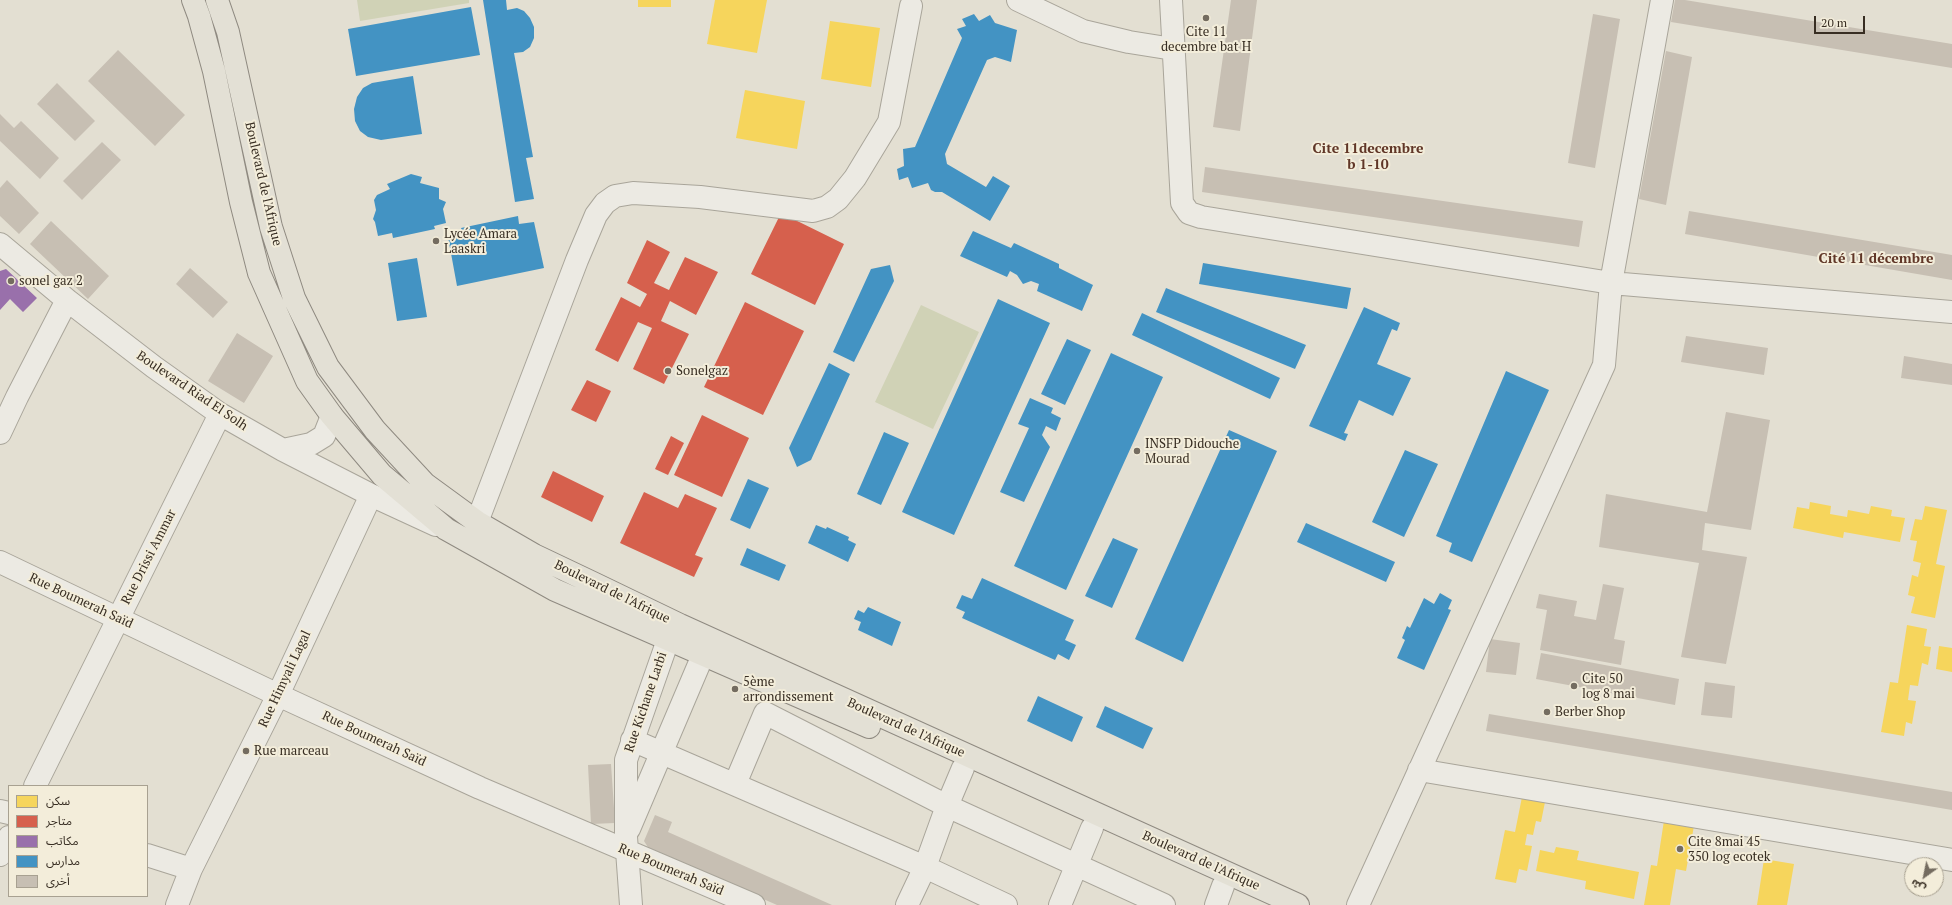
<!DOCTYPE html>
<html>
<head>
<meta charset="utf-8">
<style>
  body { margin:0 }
  #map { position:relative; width:1952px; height:905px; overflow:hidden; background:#e3dfd2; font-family:"PT Serif","Noto Sans Arabic",serif }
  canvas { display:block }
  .legend { position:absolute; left:8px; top:785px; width:140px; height:112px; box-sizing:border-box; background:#f3edda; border:1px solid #a8a191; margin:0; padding:5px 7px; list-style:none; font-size:12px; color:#382e23 }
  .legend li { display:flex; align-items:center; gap:8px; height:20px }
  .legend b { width:20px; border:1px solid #a8a191 }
  .north { position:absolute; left:1904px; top:857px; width:40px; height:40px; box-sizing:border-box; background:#f3edda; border:1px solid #a8a191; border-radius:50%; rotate:213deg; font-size:11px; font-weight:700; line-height:16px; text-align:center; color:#382e23 }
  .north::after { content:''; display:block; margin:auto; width:14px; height:18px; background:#746c60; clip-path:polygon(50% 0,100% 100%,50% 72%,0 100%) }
  .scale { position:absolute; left:1814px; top:16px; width:51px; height:18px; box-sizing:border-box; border:2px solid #382e23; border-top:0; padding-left:5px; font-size:12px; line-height:14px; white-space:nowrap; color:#382e23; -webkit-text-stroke:3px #f3edda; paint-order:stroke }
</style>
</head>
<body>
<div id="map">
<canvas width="1952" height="905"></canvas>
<ul class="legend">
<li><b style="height:11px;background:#f6d55c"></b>سكن</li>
<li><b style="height:11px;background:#d6604d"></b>متاجر</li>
<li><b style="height:11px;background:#9970ab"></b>مكاتب</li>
<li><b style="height:11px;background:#4393c3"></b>مدارس</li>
<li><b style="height:11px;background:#c7bfb3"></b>أخرى</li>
</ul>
<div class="north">ش</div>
<div class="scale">20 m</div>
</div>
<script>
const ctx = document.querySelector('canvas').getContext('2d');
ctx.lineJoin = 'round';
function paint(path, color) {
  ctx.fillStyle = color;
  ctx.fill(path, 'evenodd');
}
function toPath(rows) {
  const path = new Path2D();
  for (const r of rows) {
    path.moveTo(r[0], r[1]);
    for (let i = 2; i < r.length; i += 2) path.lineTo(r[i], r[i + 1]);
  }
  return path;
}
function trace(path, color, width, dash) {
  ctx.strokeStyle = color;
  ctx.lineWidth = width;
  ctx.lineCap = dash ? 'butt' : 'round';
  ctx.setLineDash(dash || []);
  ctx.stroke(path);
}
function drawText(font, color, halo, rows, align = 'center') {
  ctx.font = font + ' "PT Serif",serif';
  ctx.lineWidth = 4;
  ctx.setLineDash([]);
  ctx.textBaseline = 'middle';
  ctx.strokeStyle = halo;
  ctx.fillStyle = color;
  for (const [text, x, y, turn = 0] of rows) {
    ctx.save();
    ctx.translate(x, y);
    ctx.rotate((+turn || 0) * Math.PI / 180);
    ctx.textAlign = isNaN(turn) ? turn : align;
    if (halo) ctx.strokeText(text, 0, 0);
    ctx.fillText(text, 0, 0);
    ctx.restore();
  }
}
paint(toPath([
  [357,0,469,0,469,3,360,21],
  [921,305,979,332,933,429,875,402]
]), '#d0d2b6');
paint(toPath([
  [638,0,671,0,671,7,638,7],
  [715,0,767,0,757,53,707,44],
  [830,21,880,28,871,87,821,79],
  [745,90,805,101,797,149,736,138],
  [1810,502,1831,506,1830,514,1847,517,1848,510,1869,514,1871,506,1892,510,1891,516,1905,518,1900,542,1844,532,1843,538,1793,528,1797,507,1809,509],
  [1925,506,1947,510,1936,564,1945,566,1935,618,1911,613,1915,597,1908,595,1912,575,1918,577,1921,563,1913,561,1917,541,1910,540,1915,519,1922,520],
  [1907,625,1927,629,1924,646,1931,647,1928,665,1922,663,1918,686,1910,685,1908,700,1916,701,1912,724,1906,722,1904,736,1881,732,1890,682,1898,683],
  [1939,646,1952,648,1952,672,1936,669],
  [1522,797,1545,802,1541,822,1536,821,1533,835,1527,834,1525,845,1532,846,1527,871,1519,869,1516,883,1495,879,1505,830,1515,832],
  [1665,814,1695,820,1686,871,1676,869,1670,905,1644,905,1651,865,1657,866],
  [1556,847,1579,851,1577,860,1639,872,1634,899,1585,889,1586,881,1536,871,1540,850,1554,853],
  [1764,859,1794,864,1787,905,1757,905]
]), '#f6d55c');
paint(toPath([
  [781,213,844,244,815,305,751,274],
  [647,240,670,252,654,283,669,290,685,257,718,272,696,315,670,301,661,321,689,334,664,384,633,369,652,328,638,322,618,362,595,350,621,297,640,307,647,294,627,283],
  [745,302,804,331,763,415,704,387],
  [587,380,611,391,596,422,571,410],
  [702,415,749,438,722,497,674,475],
  [671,436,684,443,668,475,655,469],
  [553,471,604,496,592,522,541,497],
  [644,492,678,508,685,494,717,508,695,555,703,558,694,577,620,543]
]), '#d6604d');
paint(toPath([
  [6,269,37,298,23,312,10,299,0,310,0,271]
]), '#9970ab');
paint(toPath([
  [483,0,506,0,507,10,517,8,524,11,530,18,534,27,534,38,530,47,523,52,514,53,533,157,526,158,534,199,515,202],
  [471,7,480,55,356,76,348,29],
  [974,14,979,21,990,15,995,23,1017,30,1011,62,995,57,987,60,945,154,947,164,986,187,993,176,1010,186,990,221,942,192,935,192,931,190,928,183,912,188,908,177,899,180,897,169,904,166,903,149,915,147,962,38,957,29,966,26,962,19],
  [413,76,422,134,381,140,368,137,360,131,355,121,354,109,357,97,363,88,372,83],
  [411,174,422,177,420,183,439,188,439,199,446,202,443,209,446,223,434,226,435,229,393,238,392,233,378,236,375,222,373,219,376,210,374,200,377,195,390,189,387,184],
  [518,216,519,224,534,222,544,268,457,286,448,237,463,234,461,228],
  [973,231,1011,248,1014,243,1059,264,1059,268,1093,285,1082,311,1037,291,1039,284,1031,281,1023,284,1017,275,1010,271,1007,277,960,256],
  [417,258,427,317,397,321,388,263],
  [1203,263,1351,288,1347,309,1199,284],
  [890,265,894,281,854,362,833,352,871,269],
  [1166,288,1306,345,1295,369,1156,312],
  [998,299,1050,323,954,535,902,512],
  [1364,307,1400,323,1397,331,1392,329,1377,364,1411,378,1393,416,1359,400,1344,433,1348,434,1345,441,1309,426],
  [1142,313,1280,378,1270,399,1132,335],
  [1067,339,1091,350,1065,405,1041,394],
  [1111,353,1163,377,1066,590,1014,566],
  [829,363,850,374,811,460,797,467,789,448],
  [1506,371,1549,390,1472,562,1449,552,1452,543,1436,536],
  [1030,398,1053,408,1051,413,1061,418,1056,431,1046,426,1042,435,1050,447,1024,502,1000,492,1029,428,1018,424],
  [1229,430,1277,451,1183,662,1135,639],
  [884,432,909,443,881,505,857,494],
  [1405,450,1438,464,1404,537,1372,522],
  [748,479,769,488,750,529,730,520],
  [1306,523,1395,562,1386,582,1297,542],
  [816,525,826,529,827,527,849,537,848,540,856,544,848,562,808,543],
  [1113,538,1138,549,1112,608,1085,596],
  [747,548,786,565,779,581,740,565],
  [982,578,1074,620,1065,640,1076,645,1069,660,1058,654,1055,660,962,618,965,612,956,608,962,595,972,599],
  [1440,593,1452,600,1448,609,1451,610,1424,670,1397,658,1405,640,1402,638,1407,626,1410,628,1424,598,1434,604],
  [868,607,901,622,892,646,858,630,861,622,854,619,858,610,864,613],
  [1038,696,1083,717,1072,742,1027,721],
  [1105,706,1153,728,1143,749,1096,727]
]), '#4393c3');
paint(toPath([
  [1231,0,1257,0,1240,131,1213,127],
  [1675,0,1685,0,1952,44,1952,68,1671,22],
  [1593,14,1620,19,1595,168,1568,163],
  [118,50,185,115,155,146,88,81],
  [1666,51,1692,57,1666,205,1639,199],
  [57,83,95,121,75,141,37,104],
  [0,114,14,128,21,121,59,158,40,179,0,141],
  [102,142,121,160,82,200,63,181],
  [1205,167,1583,221,1579,247,1202,192],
  [7,180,39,213,19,234,0,216,0,188],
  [1689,211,1952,255,1952,280,1685,234],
  [51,221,109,276,88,299,30,244],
  [190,268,228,302,213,318,176,284],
  [237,333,273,356,244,403,208,381],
  [1686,336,1768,348,1764,375,1681,362],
  [1904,356,1952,364,1952,385,1901,378],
  [1726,412,1770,420,1751,530,1705,523,1702,550,1747,557,1726,664,1681,657,1699,563,1599,547,1606,494,1707,512],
  [1603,584,1624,588,1614,639,1625,641,1621,665,1540,650,1547,610,1536,608,1539,594,1577,601,1574,616,1596,620],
  [1490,639,1520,643,1516,675,1486,672],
  [1541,653,1679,679,1675,705,1536,679],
  [1705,682,1735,686,1732,718,1701,715],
  [1489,714,1952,792,1952,810,1486,731],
  [611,764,615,823,591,824,588,765],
  [655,815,672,822,668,832,832,905,777,905,649,849,644,841]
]), '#c7bfb3');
const minor = toPath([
  [1018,0,1083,31,1129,42,1173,49],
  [1171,0,1182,203,1189,213,1201,217,1611,283,1952,312],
  [0,244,67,300,154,367,220,414,283,450,371,495,436,525],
  [0,433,17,397,67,300],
  [283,450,311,444,324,436,332,416],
  [477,522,577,260,596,215,605,203,615,196,633,193,700,197,813,211,827,207,838,199,855,178,889,122,911,6],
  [0,562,278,695,480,788,754,905],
  [632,740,925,867,1006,905],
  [1419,770,1952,860],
  [735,784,765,713,947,806,1164,905],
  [35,786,220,414],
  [0,811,9,813],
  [629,829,703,655],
  [0,855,9,837],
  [147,855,191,869],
  [177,905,191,869,278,695,371,495],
  [631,905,626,837,626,760,668,640],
  [907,905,925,867,947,806,963,768],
  [1060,905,1092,828],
  [1216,905,1223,886],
  [1358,905,1604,365,1611,283,1662,0]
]);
const major = toPath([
  [193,0,199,16,214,71,241,202,259,273,307,381,332,416,382,475,446,529,555,590,869,727],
  [217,0,228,32,271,227,294,298,328,367,375,430,425,484,477,522,534,555,595,584,680,625,1298,905]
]);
trace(minor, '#a9a59a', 24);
trace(major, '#8f8a81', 24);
trace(minor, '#eceae3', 22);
trace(major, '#e3e0d5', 22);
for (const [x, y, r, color] of [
  [1206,18,4,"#746c60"],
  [436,241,4,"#746c60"],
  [11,281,4,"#746c60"],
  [668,371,4,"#746c60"],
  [1137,451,4,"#746c60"],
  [1574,686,4,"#746c60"],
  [735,689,4,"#746c60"],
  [1547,712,4,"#746c60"],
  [246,751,4,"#746c60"],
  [1680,849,4,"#746c60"]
]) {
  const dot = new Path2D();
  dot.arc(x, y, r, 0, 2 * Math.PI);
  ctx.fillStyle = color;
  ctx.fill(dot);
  trace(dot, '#f3edda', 1.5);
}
drawText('13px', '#382e23', '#f3edda', [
  ["Cite 11",1206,32,"center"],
  ["decembre bat H",1206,47,"center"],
  ["Lycée Amara",444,234],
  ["Laaskri",444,249],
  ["sonel gaz 2",19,281],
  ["Sonelgaz",676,371],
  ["INSFP Didouche",1145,444],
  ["Mourad",1145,459],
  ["Cite 50",1582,679],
  ["log 8 mai",1582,694],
  ["5ème",743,682],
  ["arrondissement",743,697],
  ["Berber Shop",1555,712],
  ["Rue marceau",254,751],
  ["Cite 8mai 45",1688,842],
  ["350 log ecotek",1688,857]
], 'left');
drawText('13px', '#382e23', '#f3edda', [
  ["Boulevard de l'Afrique",263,184,77],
  ["Boulevard Riad El Solh",192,391,34],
  ["Rue Drissi Ammar",149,557,-63],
  ["Boulevard de l'Afrique",612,592,26],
  ["Rue Boumerah Saïd",81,601,25],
  ["Rue Himyali Lagal",285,679,-65],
  ["Rue Kichane Larbi",646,702,-71],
  ["Boulevard de l'Afrique",906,728,24],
  ["Rue Boumerah Saïd",374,739,25],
  ["Boulevard de l'Afrique",1201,861,24],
  ["Rue Boumerah Saïd",671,870,23]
]);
drawText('bold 14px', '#603627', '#f3edda', [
  ["Cite 11decembre",1368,149],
  ["b 1-10",1368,165],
  ["Cité 11 décembre",1876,259]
]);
</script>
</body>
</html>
